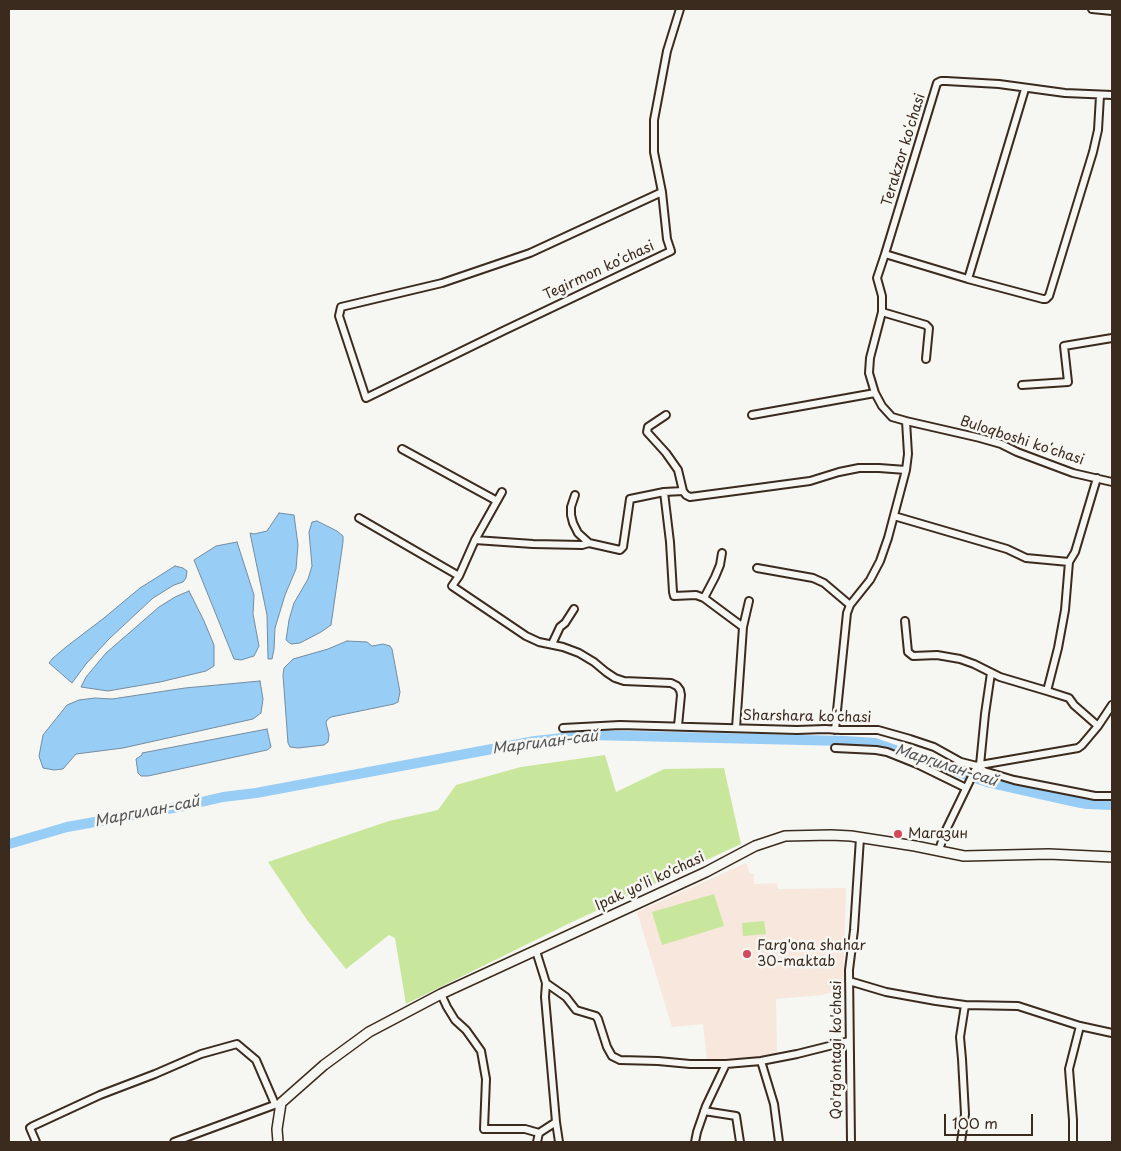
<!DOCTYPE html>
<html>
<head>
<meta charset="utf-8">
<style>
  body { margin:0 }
  #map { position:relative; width:1121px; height:1151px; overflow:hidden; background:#f6f6f2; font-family:"Playpen Sans",sans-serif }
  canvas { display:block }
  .frame { position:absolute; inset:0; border:10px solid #3b2a1e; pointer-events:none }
  .scale { position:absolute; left:944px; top:1114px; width:89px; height:22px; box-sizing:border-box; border:2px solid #3b2a1e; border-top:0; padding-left:6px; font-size:15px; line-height:18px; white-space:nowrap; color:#3b2a1e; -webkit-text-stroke:4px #f6f6f2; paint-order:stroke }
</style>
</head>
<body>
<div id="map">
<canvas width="1121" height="1151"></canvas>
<div class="frame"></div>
<div class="scale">100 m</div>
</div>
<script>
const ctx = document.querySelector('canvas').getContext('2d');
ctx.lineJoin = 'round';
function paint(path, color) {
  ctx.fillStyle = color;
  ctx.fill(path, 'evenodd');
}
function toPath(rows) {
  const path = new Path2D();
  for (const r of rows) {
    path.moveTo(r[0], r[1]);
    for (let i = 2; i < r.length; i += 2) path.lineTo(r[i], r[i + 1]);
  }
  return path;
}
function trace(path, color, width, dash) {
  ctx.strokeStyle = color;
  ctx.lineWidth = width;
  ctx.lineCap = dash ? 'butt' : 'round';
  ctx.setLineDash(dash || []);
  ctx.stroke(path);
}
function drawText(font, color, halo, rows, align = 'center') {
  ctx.font = font + ' "Playpen Sans",sans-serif';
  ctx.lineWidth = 5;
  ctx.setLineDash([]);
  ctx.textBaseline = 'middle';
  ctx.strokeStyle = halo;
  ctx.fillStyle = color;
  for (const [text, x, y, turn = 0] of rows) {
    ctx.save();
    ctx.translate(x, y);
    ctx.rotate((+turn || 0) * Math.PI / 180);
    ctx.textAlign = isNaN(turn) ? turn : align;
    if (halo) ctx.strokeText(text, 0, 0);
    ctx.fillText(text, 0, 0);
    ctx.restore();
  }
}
paint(toPath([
  [746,863,750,874,754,874,754,884,777,883,778,889,846,888,843,989,822,995,776,999,777,1055,707,1061,703,1024,672,1027,637,912]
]), '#f7e7dd');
paint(toPath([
  [605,755,616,792,664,769,724,768,741,844,572,922,406,1004,395,938,389,935,346,969,307,920,268,862,389,821,438,810,456,785,521,767],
  [714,894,724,926,662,945,652,912],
  [764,921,766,934,743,936,742,923]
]), '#c9e69d');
const water = toPath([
  [279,513,294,515,298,545,296,569,285,595,275,628,274,649,272,659,268,659,267,615,250,533,254,534,267,531,279,513],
  [317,521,337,531,343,536,343,542,331,625,321,632,300,643,291,644,286,640,289,620,294,603,308,579,312,566,309,532,312,522,317,521],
  [237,542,254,595,253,614,259,646,254,656,241,660,234,659,194,560,216,546,237,542],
  [175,566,183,568,187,571,186,578,183,582,174,585,153,598,109,639,86,664,72,683,49,663,53,658,66,647,104,618,140,588,175,566],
  [189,591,204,621,214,645,214,666,206,671,160,682,108,691,81,687,86,677,106,653,159,607,175,597,189,591],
  [347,641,367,642,372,646,383,644,390,646,392,649,400,692,398,702,394,704,331,717,327,720,326,723,329,735,328,742,324,745,298,748,290,747,288,743,283,675,284,668,293,659,328,649,347,641],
  [260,681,263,699,261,713,253,719,123,748,76,754,63,769,54,770,43,768,39,756,43,735,67,705,79,700,95,698,112,699,185,688,260,681],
  [267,729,271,747,267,750,148,776,141,776,138,773,136,759,142,755,142,753,267,729]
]);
paint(water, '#98cdf6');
trace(water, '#738ca0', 1);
trace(toPath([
  [9,844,67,827,184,806,223,797,256,793,535,741,590,735,845,741,875,743,987,782,1076,802,1087,804,1112,805]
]), '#98cdf6', 10);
const minor = toPath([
  [1092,9,1112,11],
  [1112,95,1065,93,999,84,946,81,941,81,937,83,885,254,877,278,882,296,882,312,870,358,869,373,875,393,882,406,892,417,906,421,980,438,1001,444,1017,452,1073,473,1112,482],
  [662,192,530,253,442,283,341,307,339,316,366,398,503,331,671,251,667,239,662,192,654,152,654,120,667,51,680,9],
  [885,254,968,279,1043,299,1046,299,1049,296,1093,152,1098,130,1100,96],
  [968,279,1025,89],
  [882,312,926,325,929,328,926,359],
  [1022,385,1068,382,1064,346,1112,338],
  [666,415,648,427,647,432,666,453,678,470,683,491],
  [752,415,875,393],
  [402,449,497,501],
  [502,492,475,540,459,576,452,586,526,636,539,642,563,647,579,653,594,662,606,672,615,678,624,681,671,683,677,686,680,690,681,695,678,726],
  [664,492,670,542,673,592,674,596,696,595,704,598,743,627],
  [575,495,571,507,571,515,573,523,578,533,589,543],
  [894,516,1007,549,1026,558,1069,562],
  [359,518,459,576],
  [475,540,533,544,582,545,589,543,620,550,623,547,630,499,664,492,683,491,686,495,690,497,743,490,810,481,839,472,859,468,879,468,906,470],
  [757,568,813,578,824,583,850,605],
  [704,598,715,577,720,565,722,553],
  [905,621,908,652,913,656,937,655,960,659,974,664,1000,677,1047,691,1069,698,1074,705,1098,726],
  [552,644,560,627,565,623,574,609],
  [1047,691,1058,648,1065,610,1069,562,1075,552,1097,478],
  [563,728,620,725,797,730,825,729,841,730,878,730,910,739,934,747,961,762,977,766,980,765,1078,748,1082,745,1098,726,1112,705],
  [736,728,743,627,749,601],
  [835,730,847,613,850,605,870,580,880,561,888,538,906,470,908,454,906,421],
  [835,748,876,750,887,752,917,764,966,788],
  [980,765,985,714,991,673],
  [977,766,984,771,1014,780,1095,796,1112,796],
  [939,850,945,832,977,766],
  [536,951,546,983,545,997,556,1122,539,1133,537,1142],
  [849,981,886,992,936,1001,965,1005,1018,1006,1080,1026,1112,1033],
  [546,983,566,997,576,1010,596,1016,598,1019,607,1047,612,1056,620,1060,658,1061,690,1064,726,1064,761,1061,797,1054,849,1041],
  [441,994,447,1007,455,1020,466,1030,481,1051,486,1079,484,1129,525,1129,539,1133],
  [761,1061,774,1104,779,1142],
  [704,1111,736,1116,740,1142],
  [556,1122,559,1142],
  [36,1142,30,1128,33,1126,100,1095,155,1074,201,1054,237,1044,256,1060,275,1104],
  [174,1142,277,1104],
  [695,1142,697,1132,706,1106,726,1064],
  [851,1142,849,970,854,930,860,838],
  [961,1142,965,1114,962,1059,960,1037,965,1005],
  [1073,1142,1073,1120,1069,1069,1080,1026]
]);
const major = toPath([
  [278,1142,277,1129,281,1103,324,1065,369,1032,441,994,706,872,755,846,785,836,831,835,851,836,915,846,964,856,1049,854,1112,857]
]);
trace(minor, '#3b2a1e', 10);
trace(major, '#3b2a1e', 12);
trace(minor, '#f6f6f2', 6);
trace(major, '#f6f6f2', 9);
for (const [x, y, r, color] of [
  [898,834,5,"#d1495b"],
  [747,954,5,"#d1495b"]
]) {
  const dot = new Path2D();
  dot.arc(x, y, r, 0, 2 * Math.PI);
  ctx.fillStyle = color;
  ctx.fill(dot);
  trace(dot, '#f6f6f2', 2);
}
drawText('14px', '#3b2a1e', '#f6f6f2', [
  ["Terakzor koʻchasi",904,150,-73],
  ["Tegirmon koʻchasi",599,271,-25],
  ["Buloqboshi koʻchasi",1022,441,18],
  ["Sharshara koʻchasi",807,717,1],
  ["Ipak yo'li ko'chasi",650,882,-25],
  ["Qo'rg'ontagi ko'chasi",837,1050,-90]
]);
drawText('14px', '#3b2a1e', '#f6f6f2', [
  ["Магазин",908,834],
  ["Farg'ona shahar",757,946],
  ["30-maktab",757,962]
], 'left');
drawText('italic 15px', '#525354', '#f6f6f2', [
  ["Маргилан-сай",545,743,-7],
  ["Маргилан-сай",946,766,18],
  ["Маргилан-сай",147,812,-11]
]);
</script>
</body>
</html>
